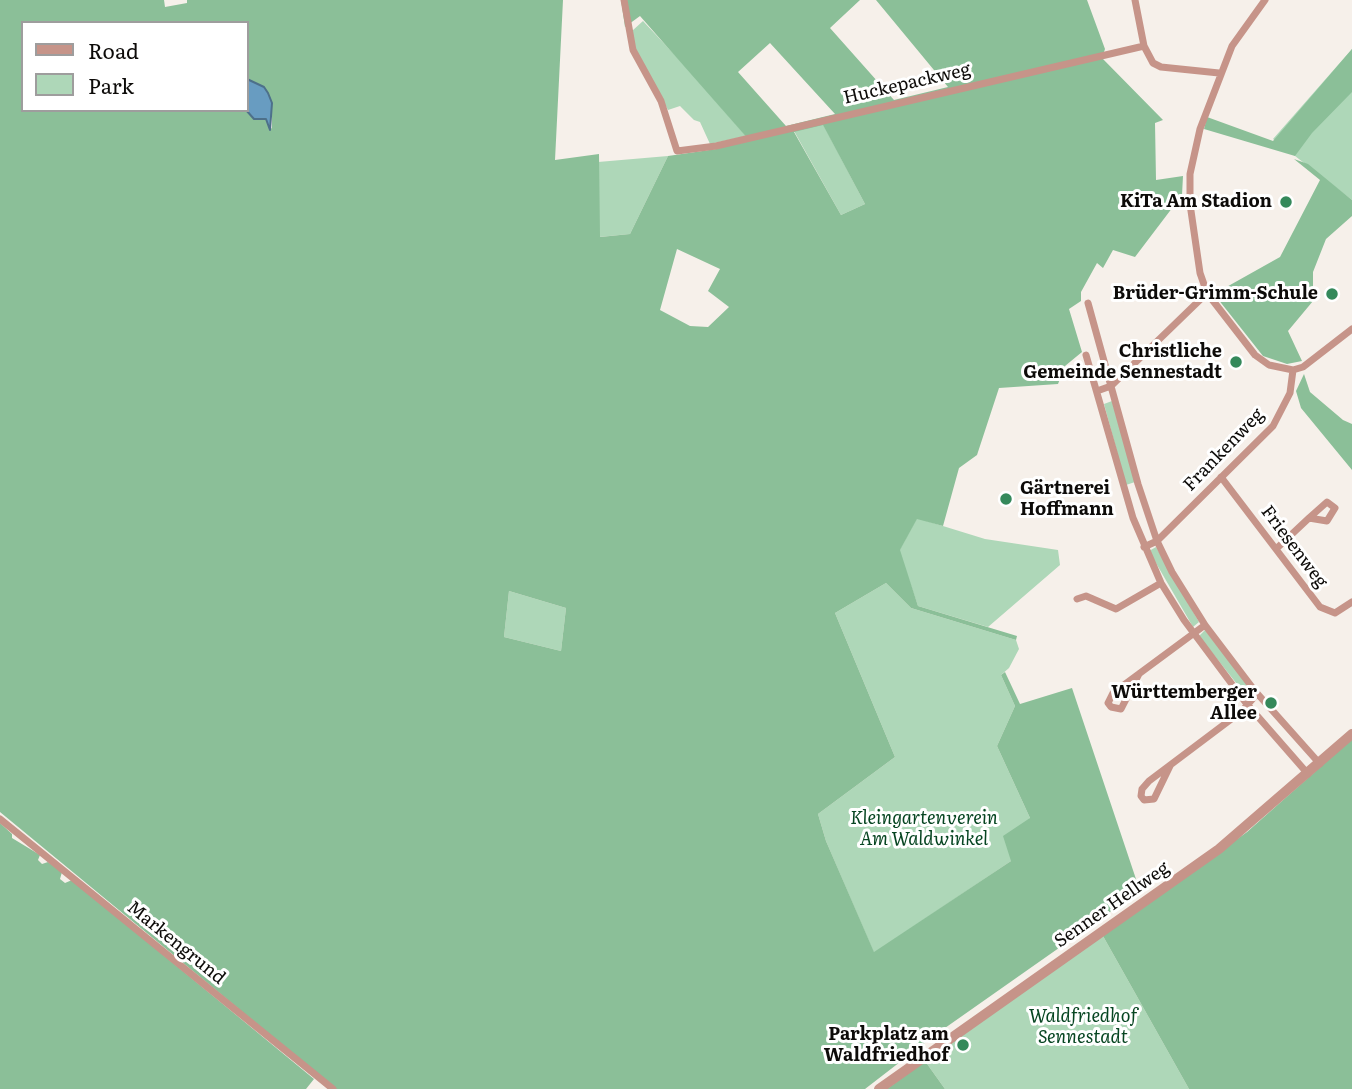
<!DOCTYPE html>
<html>
<head>
<meta charset="utf-8">
<style>
  body { margin:0 }
  #map { position:relative; width:1352px; height:1089px; overflow:hidden; background:#f6f0ea; font-family:Literata,serif }
  canvas { display:block }
  .legend { position:absolute; left:21px; top:21px; width:228px; height:91px; box-sizing:border-box; background:#fff; border:2px solid #9e9d9d; margin:0; padding:9px 12px; list-style:none; font-size:21px; color:#0d0b09 }
  .legend li { display:flex; align-items:center; gap:14px; height:35px }
  .legend b { width:35px; border:2px solid #9e9d9d }
</style>
</head>
<body>
<div id="map">
<canvas width="1352" height="1089"></canvas>
<ul class="legend">
<li><b style="height:9px;background:#c69489"></b>Road</li>
<li><b style="height:19px;background:#aed7b8"></b>Park</li>
</ul>
</div>
<script>
const ctx = document.querySelector('canvas').getContext('2d');
ctx.lineJoin = 'round';
function paint(path, color) {
  ctx.fillStyle = color;
  ctx.fill(path, 'evenodd');
}
function toPath(rows) {
  const path = new Path2D();
  for (const r of rows) {
    path.moveTo(r[0], r[1]);
    for (let i = 2; i < r.length; i += 2) path.lineTo(r[i], r[i + 1]);
  }
  return path;
}
function trace(path, color, width, dash) {
  ctx.strokeStyle = color;
  ctx.lineWidth = width;
  ctx.lineCap = dash ? 'butt' : 'round';
  ctx.setLineDash(dash || []);
  ctx.stroke(path);
}
function drawText(font, color, halo, rows, align = 'center') {
  ctx.font = font + ' Literata,serif';
  ctx.lineWidth = 6;
  ctx.setLineDash([]);
  ctx.textBaseline = 'middle';
  ctx.strokeStyle = halo;
  ctx.fillStyle = color;
  for (const [text, x, y, turn = 0] of rows) {
    ctx.save();
    ctx.translate(x, y);
    ctx.rotate((+turn || 0) * Math.PI / 180);
    ctx.textAlign = isNaN(turn) ? turn : align;
    if (halo) ctx.strokeText(text, 0, 0);
    ctx.fillText(text, 0, 0);
    ctx.restore();
  }
}
paint(toPath([
  [643,21,687,68,746,136,710,144,700,122,694,120,680,106,668,110,636,50,632,31],
  [1352,49,1352,200,1273,139],
  [823,124,865,204,841,215,794,131],
  [668,156,630,234,599,237,598,162],
  [1112,401,1135,482,1126,485,1104,404],
  [917,518,985,539,1058,550,1060,565,988,627,918,606,899,551],
  [1156,547,1199,622,1193,627,1149,551],
  [886,583,911,608,1016,640,1019,649,1009,668,1001,675,1015,706,997,746,1030,818,1011,861,874,953,826,841,818,814,895,757,835,613],
  [509,591,566,608,561,651,504,637],
  [1205,630,1250,688,1244,693,1199,636],
  [1103,936,1189,1089,945,1089,925,1061]
]), '#aed7b8');
paint(toPath([
  [0,0,164,0,165,7,187,3,187,0,563,0,555,160,599,154,600,237,630,234,668,156,716,149,749,140,640,16,625,27,621,0,860,0,830,28,894,100,948,87,876,0,1087,0,1105,49,1102,58,1163,120,1155,123,1156,180,1183,176,1182,195,1135,257,1113,250,1103,268,1097,263,1081,292,1081,301,1069,309,1082,352,1065,366,1058,384,999,388,977,455,959,468,943,526,917,519,900,550,918,606,1017,636,1016,640,911,608,886,583,835,613,895,757,818,814,826,841,874,952,1011,861,1003,836,1030,818,997,746,1015,706,1001,675,1005,672,1020,704,1072,688,1140,891,935,1035,865,1089,336,1089,0,812],
  [188,21,247,23,247,79,264,87,272,103,272,129,264,117,254,119,246,110,23,110,23,23],
  [770,43,835,114,786,126,738,72],
  [823,125,865,204,841,215,794,132],
  [677,249,720,269,708,291,729,307,708,327,690,326,660,310],
  [509,591,566,608,561,651,504,637],
  [1352,49,1352,92,1312,133,1295,156,1204,129,1207,117,1273,141],
  [1294,159,1308,164,1352,200,1352,216,1326,239,1313,272,1313,301,1288,331,1302,361,1287,364,1263,356,1214,294,1280,257,1320,180],
  [1304,374,1310,392,1343,420,1352,424,1352,470,1301,408,1296,391],
  [1352,739,1352,1089,1189,1089,1103,936,1247,832],
  [0,823,12,834,12,838,40,855,38,860,42,864,48,862,62,872,60,879,65,883,72,880,314,1079,306,1089,0,1089],
  [925,1061,945,1089,887,1089]
]), '#8bbf98');
const water = toPath([
  [247,79,264,87,268,93,272,103,270,130,266,119,254,119,246,110,247,79]
]);
paint(water, '#689cc1');
trace(water, '#4d708a', 2);
trace(toPath([
  [624,0,633,50,661,101,677,151,716,146,1144,46],
  [1135,0,1144,46,1153,63,1161,67,1219,73],
  [1265,0,1232,46,1200,129,1190,174,1190,204,1200,273,1207,293,1255,355,1269,365,1293,370,1303,367,1352,329],
  [1088,303,1138,484,1157,541,1172,572,1205,625,1255,691,1320,764],
  [1086,355,1133,518,1161,583,1184,620,1246,703,1308,774],
  [1097,391,1111,386,1207,293],
  [1221,477,1320,607,1335,613,1352,602],
  [1144,547,1157,541,1273,426,1290,393,1293,370],
  [1276,549,1309,518,1327,521,1335,508,1327,502,1309,518],
  [1077,599,1086,596,1116,609,1161,583],
  [1139,674,1121,709,1111,707,1108,703,1113,693,1205,625],
  [1170,766,1154,799,1144,800,1141,796,1142,789,1149,781,1242,711,1257,694],
  [0,819,333,1089]
]), '#c69489', 7);
trace(toPath([
  [879,1089,1219,849,1352,734]
]), '#c69489', 10);
for (const [x, y, r, color] of [
  [1286,202,7,"#35895b"],
  [1332,294,7,"#35895b"],
  [1236,362,7,"#35895b"],
  [1006,499,7,"#35895b"],
  [1271,703,7,"#35895b"],
  [963,1045,7,"#35895b"]
]) {
  const dot = new Path2D();
  dot.arc(x, y, r, 0, 2 * Math.PI);
  ctx.fillStyle = color;
  ctx.fill(dot);
  trace(dot, '#fff', 2.5);
}
drawText('18px', '#0d0b09', '#fff', [
  ["Huckepackweg",907,84,-13],
  ["Frankenweg",1224,450,-46],
  ["Friesenweg",1294,547,53],
  ["Senner Hellweg",1112,905,-35],
  ["Markengrund",176,943,39]
]);
drawText('bold 18px', '#0d0b09', '#fff', [
  ["KiTa Am Stadion",1272,202],
  ["Brüder-Grimm-Schule",1318,294],
  ["Christliche",1222,352],
  ["Gemeinde Sennestadt",1222,373],
  ["Gärtnerei",1020,489,"left"],
  ["Hoffmann",1020,510,"left"],
  ["Württemberger",1257,693],
  ["Allee",1257,714],
  ["Parkplatz am",949,1035],
  ["Waldfriedhof",949,1056]
], 'right');
drawText('italic 18px', '#064521', '#fff', [
  ["Kleingartenverein",924,819],
  ["Am Waldwinkel",924,840],
  ["Waldfriedhof",1083,1017],
  ["Sennestadt",1083,1038]
]);
</script>
</body>
</html>
